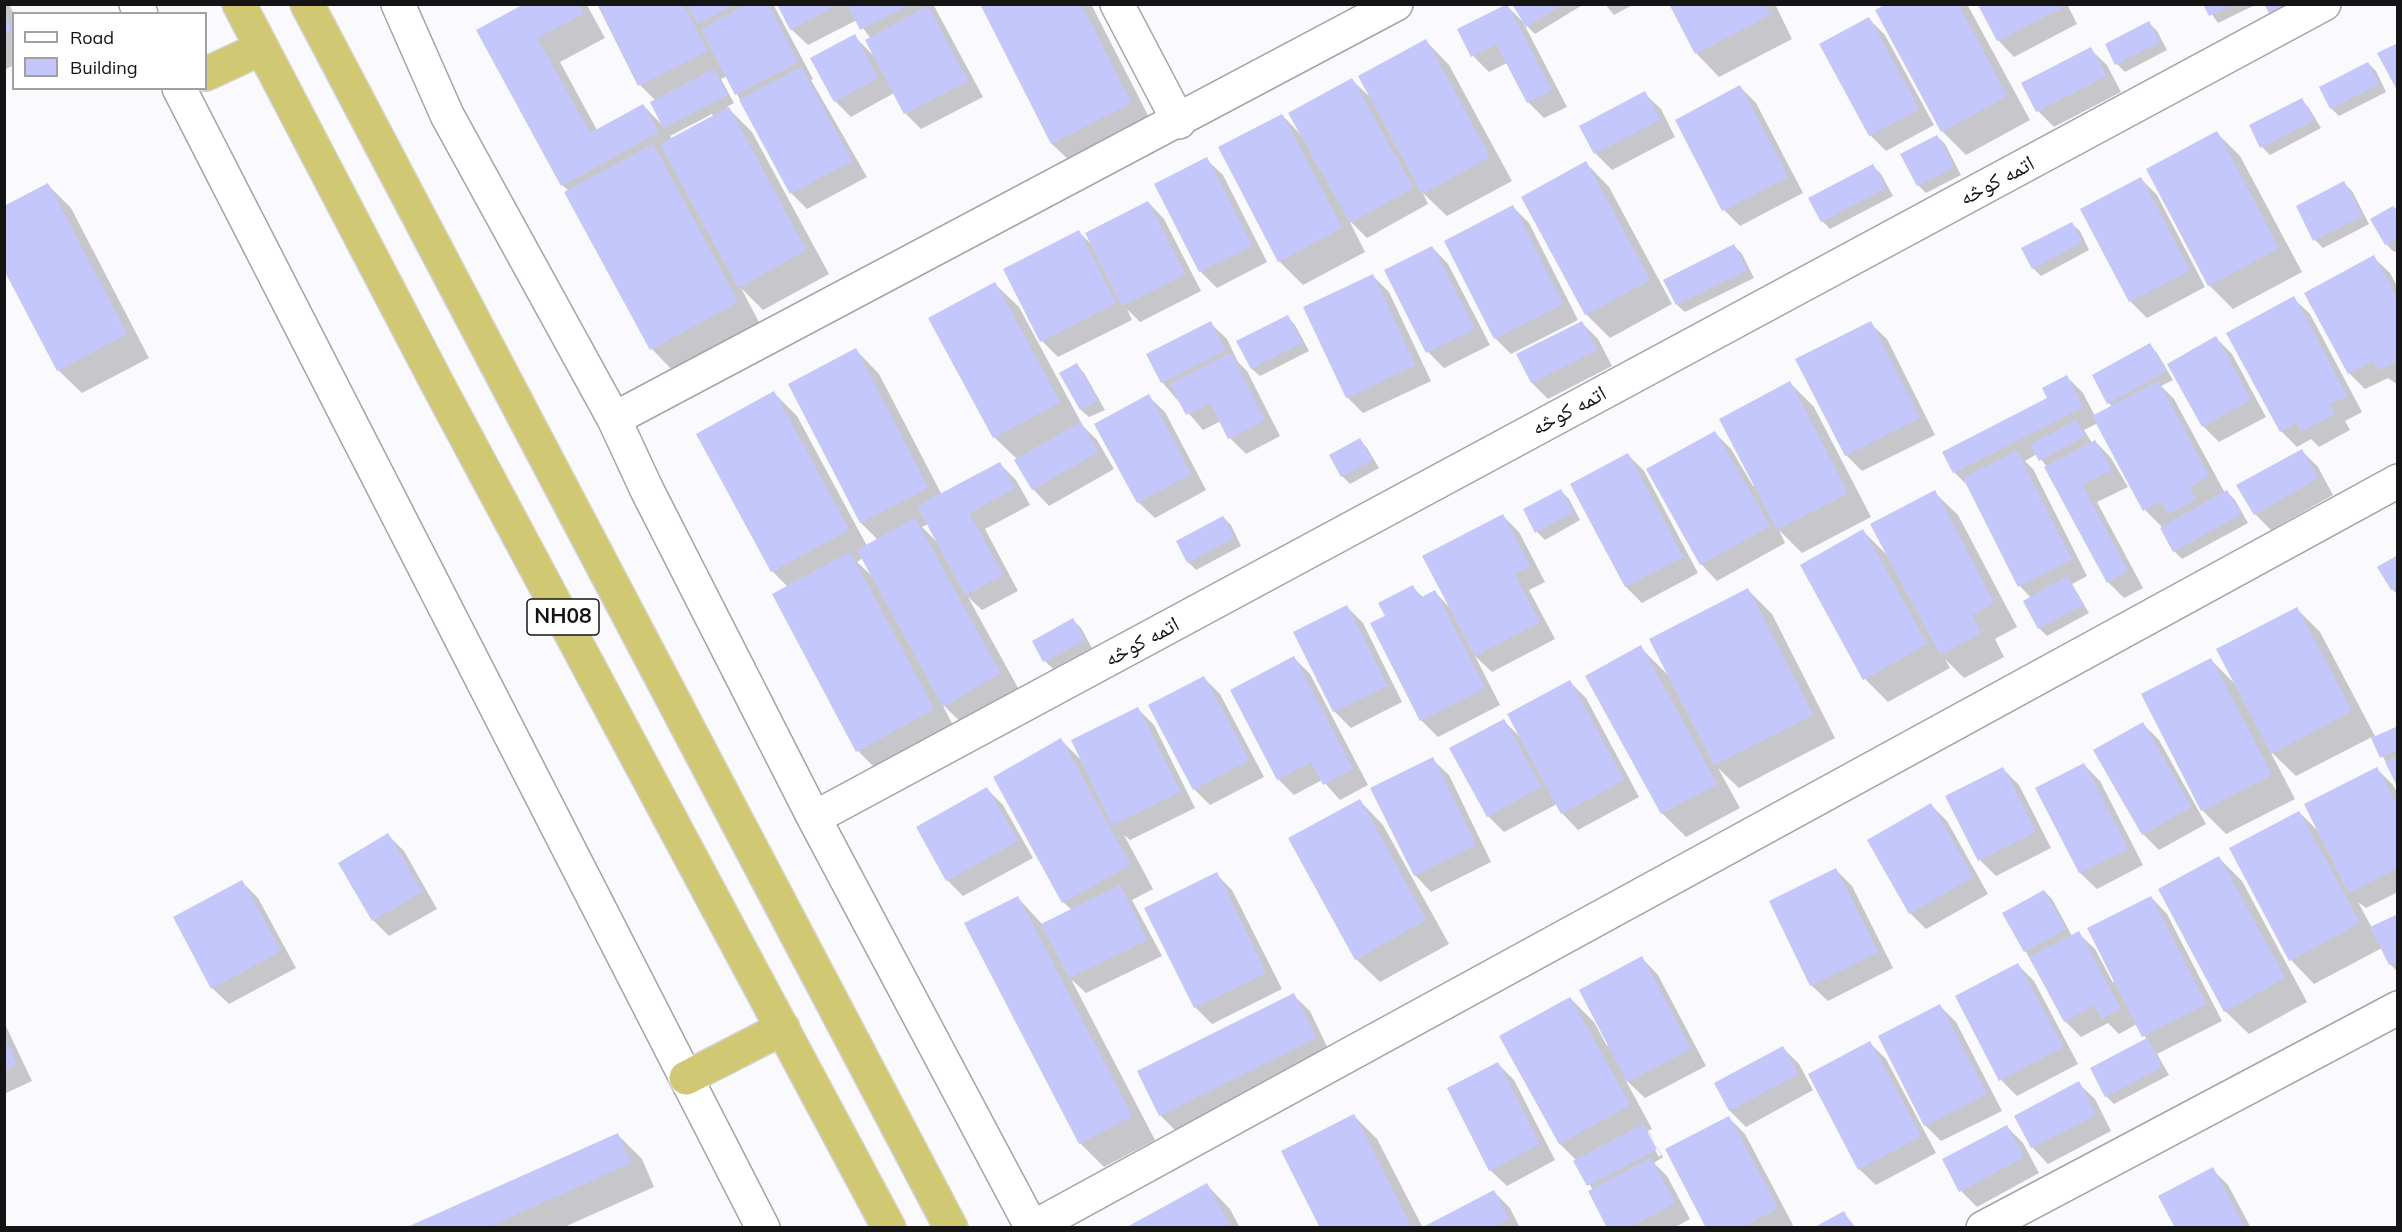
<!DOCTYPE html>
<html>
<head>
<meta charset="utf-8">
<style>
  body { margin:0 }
  #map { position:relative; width:2402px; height:1232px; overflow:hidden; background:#f9f9fe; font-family:Mulish,sans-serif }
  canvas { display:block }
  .frame { position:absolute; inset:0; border:6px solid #141415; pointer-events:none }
  .legend { position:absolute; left:12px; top:12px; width:195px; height:78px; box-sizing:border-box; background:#fff; border:2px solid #a1a1a1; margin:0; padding:8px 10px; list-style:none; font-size:18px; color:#141415 }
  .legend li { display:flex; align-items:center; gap:12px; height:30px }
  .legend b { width:30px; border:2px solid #a1a1a1 }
</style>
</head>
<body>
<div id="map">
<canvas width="2402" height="1232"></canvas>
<div class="frame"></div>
<ul class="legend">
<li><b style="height:8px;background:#fff"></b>Road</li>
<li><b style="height:16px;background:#c4c7fc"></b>Building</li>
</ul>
</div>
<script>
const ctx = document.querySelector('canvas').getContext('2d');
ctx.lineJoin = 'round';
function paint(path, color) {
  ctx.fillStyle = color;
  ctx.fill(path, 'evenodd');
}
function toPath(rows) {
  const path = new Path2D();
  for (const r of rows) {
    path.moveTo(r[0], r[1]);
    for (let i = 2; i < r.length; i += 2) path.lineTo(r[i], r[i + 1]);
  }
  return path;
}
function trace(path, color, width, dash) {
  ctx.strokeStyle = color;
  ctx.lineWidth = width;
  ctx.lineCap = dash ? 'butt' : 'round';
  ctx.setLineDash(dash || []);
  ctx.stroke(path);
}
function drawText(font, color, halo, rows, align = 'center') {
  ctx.font = font + ' Mulish,"Noto Naskh Arabic",sans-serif';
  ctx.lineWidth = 6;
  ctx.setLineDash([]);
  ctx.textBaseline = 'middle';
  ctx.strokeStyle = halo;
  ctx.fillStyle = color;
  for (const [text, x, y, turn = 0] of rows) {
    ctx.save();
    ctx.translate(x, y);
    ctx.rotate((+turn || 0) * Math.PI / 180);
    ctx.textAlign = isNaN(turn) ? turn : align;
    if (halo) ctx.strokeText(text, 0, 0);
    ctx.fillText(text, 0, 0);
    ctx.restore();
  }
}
paint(toPath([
  [4,4,9,4,14,14,14,65,4,70],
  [527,4,586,4,588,7,605,38,560,62,597,130,643,105,663,126,656,101,640,85,599,4,773,4,813,79,811,80,867,177,807,209,791,193,727,76,721,79,734,103,727,107,752,132,829,274,763,310,741,288,761,326,675,373,652,349,566,193,569,191,562,185],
  [712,114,714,117,672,139,670,136],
  [779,4,933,4,983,97,921,129,905,113,894,93,851,117,835,101,854,36,873,55,871,39,857,20,808,45,791,29],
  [981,4,1091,4,1154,127,1076,167,1052,144],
  [1516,4,1584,4,1535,34,1525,24],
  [1605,4,1634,4,1614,15],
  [1671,4,1775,4,1792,39,1719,77,1696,53],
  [1890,4,1967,4,2030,120,1966,155,1942,131],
  [1980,4,2067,4,2077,24,2014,57,1998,40],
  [2205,4,2255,4,2255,5,2218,23],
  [2266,4,2309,4,2278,20],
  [1506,5,1523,22,1567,107,1544,118,1528,102,1507,63,1489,72,1473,56],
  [1869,19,1885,35,1934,125,1886,151,1870,135],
  [2149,23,2157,31,2167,50,2125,72,2117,64,2107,45],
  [1426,41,1449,65,1512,181,1447,216,1423,193,1428,204,1367,238,1349,220,1365,252,1303,285,1279,261,1282,115,1302,136,1352,80,1371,98],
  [2090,49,2107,65,2121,92,2054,127,2038,111,2023,84],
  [2368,63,2376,71,2386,92,2339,116,2331,108],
  [1740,87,1756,103,1803,193,1740,226,1724,210],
  [1644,93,1661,109,1675,137,1612,170,1596,154,1581,126],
  [2302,100,2309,108,2321,128,2270,155,2262,147],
  [2217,133,2240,156,2302,272,2233,309,2209,285],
  [1937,136,1945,144,1961,175,1926,193,1918,185],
  [1206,159,1223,175,1267,262,1217,288,1200,271,1156,184],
  [1586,163,1609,187,1672,304,1610,338,1586,314],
  [1873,166,1881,174,1893,196,1830,229,1822,221],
  [2141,179,2157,195,2205,287,2147,318,2130,301,2082,210],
  [2344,183,2352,191,2369,224,2323,248,2315,240],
  [48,185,71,208,149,358,82,393,58,370],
  [1148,202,1164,219,1201,291,1140,322,1127,309,1132,320,1058,357,1042,341,1005,270,1079,232,1092,245],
  [1513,207,1529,223,1578,320,1511,354,1495,338],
  [2397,213,2398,251,2394,252,2386,244],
  [2072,224,2080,231,2089,250,2041,276,2033,268],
  [1734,246,1742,254,1754,278,1685,312,1677,305],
  [1432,247,1448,264,1490,345,1444,368,1428,352,1386,271],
  [2373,257,2390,273,2398,288,2398,385,2388,378,2365,389,2349,373],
  [1373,276,1389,292,1431,381,1363,413,1347,397],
  [995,284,1019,307,1083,426,1097,440,1114,469,1049,506,1033,489,1018,460,994,437],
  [2293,298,2310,314,2362,412,2345,421,2350,430,2319,447,2311,439,2297,447,2281,431],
  [1288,317,1295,325,1309,351,1260,376,1252,369,1238,342],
  [1210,323,1227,339,1238,362,1247,371,1280,436,1246,454,1230,438,1221,421,1203,430,1162,382],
  [1582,323,1598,339,1612,366,1548,399,1532,383,1518,355],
  [1870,323,1887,339,1935,435,1862,471,1846,455],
  [2216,338,2232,354,2266,417,2219,442,2203,426],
  [2150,345,2157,353,2173,380,2161,386,2174,399,2225,493,2227,492,2235,500,2248,523,2182,559,2174,551,2161,526,2145,510,2098,423,2084,430,2092,443,2095,441,2111,458,2128,487,2097,502,2143,588,2124,598,2108,582,2047,467,2037,454,2025,461,2033,469,2087,576,2072,584,2089,613,2047,636,2039,628,2031,598,2020,586,1970,488,1954,472,2049,398,2067,377,2083,393,2095,416,2112,407,2109,403],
  [856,350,879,374,942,495,999,463,1016,480,1030,505,985,529,1018,591,982,610,968,597,1023,697,968,729,942,704,957,733,881,774,858,751,788,587,772,571,774,393,797,416,867,546,878,540,861,523,790,385],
  [928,524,937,542,922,527],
  [863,558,872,576,857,562],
  [1077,365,1084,373,1105,410,1089,417,1081,410,1061,373],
  [1790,383,1814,407,1871,517,1802,553,1779,530,1785,543,1717,581,1701,564,1648,470,1715,433,1731,449,1753,486,1755,485],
  [1148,396,1165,412,1206,490,1155,518,1138,502],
  [1360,440,1367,448,1379,468,1350,484,1342,476],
  [2301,450,2318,467,2333,495,2271,530,2255,514],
  [1628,455,1644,471,1698,573,1642,603,1626,587,1572,485],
  [1561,491,1569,499,1580,520,1545,540,1537,532],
  [1934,492,1958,515,2017,627,1995,639,2004,657,1964,678,1945,659,1950,668,1888,702,1865,679,1863,531,1887,555],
  [1503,516,1519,532,1545,582,1529,590,1555,639,1492,672,1475,656,1500,705,1438,737,1422,721,1372,624,1387,617,1412,587,1424,598,1435,592,1449,607],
  [1223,517,1231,525,1241,546,1196,570,1188,562],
  [2398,557,2398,595,2392,589],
  [1748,590,1772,614,1835,738,1739,788,1718,768,1740,808,1686,837,1662,813,1640,647,1669,676],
  [1347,607,1363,623,1402,702,1351,728,1334,711],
  [2297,609,2320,632,2376,738,2398,728,2398,784,2372,737,2296,776,2270,751,2295,799,2226,834,2202,810,2143,695,2211,660,2236,685],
  [1073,620,1081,628,1092,648,1053,669,1045,661,1034,642],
  [1294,658,1310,674,1368,785,1340,800,1322,780,1294,795,1278,779],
  [1204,678,1220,694,1264,777,1210,805,1194,789],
  [1570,682,1586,698,1639,797,1578,830,1562,813,1557,804,1504,832,1488,816,1504,721,1519,736],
  [1138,709,1154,725,1195,808,1130,840,1124,835,1153,889,1132,900,1162,956,1086,993,1071,979,1155,1140,1104,1167,1080,1143,1018,898,1043,925,1072,910,1063,902,1061,740,1082,761],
  [2143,724,2159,740,2206,824,2159,850,2143,834],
  [1432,759,1449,775,1491,862,1431,892,1415,875],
  [2084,765,2100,781,2143,865,2097,889,2080,873,2037,788],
  [2003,769,2019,785,2051,848,1996,876,1980,860],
  [2377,769,2393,785,2398,794,2398,892,2366,908,2358,902,2372,928,2398,915,2398,972,2390,964,2382,948,2314,984,2291,960,2231,849,2299,812,2319,832],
  [987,789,1003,805,1033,858,963,896,947,880],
  [1360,801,1383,825,1449,944,1380,982,1356,959],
  [1931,805,1947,821,1988,894,1926,929,1910,913],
  [388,835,404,851,437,909,389,936,373,920],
  [2219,858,2242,881,2307,1002,2249,1034,2225,1011],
  [1836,870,1852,886,1893,968,1828,1001,1811,985],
  [1216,874,1232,890,1282,989,1212,1024,1196,1008,1146,909],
  [242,882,258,898,296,968,229,1004,212,988],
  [2044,891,2052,899,2072,936,2078,933,2095,949,2113,983,2151,897,2167,914,2222,1021,2157,1054,2169,1075,2114,1104,2106,1096,2147,1040,2137,1024,2119,1034,2108,1023,2081,1037,2065,1021,2004,913],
  [1642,958,1658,975,1706,1066,1645,1098,1625,1079,1652,1129,1648,1131,1663,1157,1654,1163,1667,1176,1690,1219,1674,1228,1609,1228,1593,1190,1575,1162,1577,1161,1560,1144,1501,1036,1570,998,1594,1022,1607,1046,1610,1045],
  [1646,1133,1650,1133,1661,1155,1659,1157],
  [2018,965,2034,981,2078,1064,2017,1096,2001,1080],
  [1293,995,1310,1011,1331,1055,1176,1131,1160,1115],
  [1940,1006,1956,1022,2002,1111,1941,1141,1925,1125],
  [4,1022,32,1081,4,1094],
  [1870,1043,1886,1059,1936,1153,1876,1185,1859,1169],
  [1783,1048,1799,1064,1813,1090,1746,1127,1730,1111,1716,1084],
  [1498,1064,1514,1080,1555,1160,1507,1186,1490,1170],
  [2078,1083,2095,1099,2111,1131,2048,1164,2032,1147],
  [1354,1116,1377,1139,1423,1228,1322,1228],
  [1729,1118,1745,1134,1793,1225,1788,1228,1708,1228],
  [2007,1127,2023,1143,2039,1173,1977,1207,1961,1191],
  [618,1135,642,1159,654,1187,562,1228,408,1228],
  [2212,1169,2228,1185,2251,1228,2177,1228],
  [1207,1185,1230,1209,1240,1228,1129,1227],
  [1494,1192,1510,1208,1520,1228,1424,1228],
  [1844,1213,1856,1228,1816,1228]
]), '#0003');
paint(toPath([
  [524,4,578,4,583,14,537,38,590,133,643,104,659,132,561,186,476,30],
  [597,4,683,4,707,51,638,86],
  [687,4,737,4,697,24],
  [748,4,768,4,798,62,735,95,701,29],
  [777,4,839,4,790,30],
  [847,4,911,4,860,30],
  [980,4,1081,4,1131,103,1051,144],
  [1507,4,1552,90,1527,103,1496,44,1471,57,1457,29],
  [1512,4,1563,4,1526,27],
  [1669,4,1765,4,1770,15,1695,54],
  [1886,4,1958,4,2007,96,1941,132,1875,10],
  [2203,4,2233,4,2209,16],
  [2264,4,2286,4,2269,13],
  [1978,5,2061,5,2062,8,1997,41],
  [928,6,968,81,904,114,865,40],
  [4,15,12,30,4,34],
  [1869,17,1919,109,1869,136,1819,44],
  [2149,21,2160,42,2115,65,2105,44],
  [855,34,878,78,834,102,810,58],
  [1426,39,1490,157,1422,194,1358,76],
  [2398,43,2398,92,2377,53],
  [2091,47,2106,76,2036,112,2021,83],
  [2368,62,2379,84,2330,109,2319,87],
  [801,67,852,161,790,194,739,100],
  [714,69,727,95,663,128,650,102],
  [1352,78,1413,188,1350,223,1288,113],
  [1740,85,1788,177,1722,211,1675,120],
  [1645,91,1660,120,1594,154,1579,126],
  [2302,98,2314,120,2260,148,2249,125],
  [729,107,806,250,738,288,660,144],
  [1282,114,1342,228,1278,262,1218,147],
  [2217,131,2279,248,2208,286,2146,169],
  [1937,135,1954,167,1917,186,1900,154],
  [653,144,738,302,650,350,564,192],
  [1207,157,1252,246,1199,272,1154,184],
  [1586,161,1650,280,1585,315,1521,197],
  [1873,164,1886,188,1821,222,1808,198],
  [2141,177,2190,271,2129,302,2080,209],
  [2344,181,2362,216,2313,241,2296,206],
  [48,183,127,334,57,371,4,270,4,206],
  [1148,201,1185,274,1122,306,1085,233],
  [1513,205,1563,304,1494,339,1444,241],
  [2393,206,2398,211,2398,239,2385,245,2370,219],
  [2072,222,2082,242,2032,269,2021,248],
  [1079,230,1116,303,1040,342,1003,269],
  [1734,244,1747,270,1676,305,1663,280],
  [1432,246,1475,329,1426,353,1384,270],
  [2374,255,2398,300,2398,361,2378,370,2373,361,2348,374,2304,293],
  [1373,274,1415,365,1346,398,1303,307],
  [995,282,1060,402,993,438,928,318],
  [2294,296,2347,396,2330,404,2335,414,2301,432,2297,422,2280,432,2226,333],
  [1288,315,1302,343,1251,369,1236,341],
  [1211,321,1225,350,1161,383,1146,354],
  [1582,321,1597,350,1531,383,1516,354],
  [1871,321,1920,418,1845,456,1795,359],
  [2216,336,2251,400,2202,427,2167,364],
  [2150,343,2166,371,2107,404,2092,375],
  [856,348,928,488,860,523,788,384],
  [1231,353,1265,420,1228,439,1210,403,1186,415,1170,384],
  [1077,363,1098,401,1080,410,1059,373],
  [2067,375,2083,407,1953,473,1942,452,2047,398,2042,388],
  [1790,381,1848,493,1777,530,1719,419],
  [2158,381,2209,476,2189,487,2196,499,2168,514,2161,501,2143,511,2092,416],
  [774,391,849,530,771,572,696,434],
  [1149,394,1191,474,1137,503,1094,424],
  [2076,420,2085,436,2039,461,2030,445],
  [1081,422,1098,452,1032,490,1014,460],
  [1715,431,1770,526,1700,565,1646,469],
  [1360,438,1372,460,1341,477,1329,455],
  [2095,440,2112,470,2082,485,2128,571,2107,583,2044,467],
  [2302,449,2318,478,2254,515,2236,485],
  [2017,451,2072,560,2018,587,1963,478],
  [1628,453,1683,557,1625,587,1570,484],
  [1000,462,1015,488,969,513,1003,575,965,595,917,506],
  [1561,489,1573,512,1535,533,1523,509],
  [1935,490,1994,603,1972,615,1981,633,1940,655,1870,524],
  [2227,490,2241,514,2173,552,2160,528],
  [1503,514,1530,566,1514,574,1540,622,1475,656,1422,556],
  [1223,516,1234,538,1187,563,1176,541],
  [915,518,1000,673,943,707,857,550],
  [1863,529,1927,644,1863,680,1800,565],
  [850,552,934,709,856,752,772,594],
  [2398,555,2398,587,2391,590,2377,567],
  [2067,576,2083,605,2038,629,2023,601],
  [1413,585,1420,598,1435,590,1485,688,1420,721,1370,623,1385,616,1378,603],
  [1748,588,1813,715,1714,765,1649,639],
  [1347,605,1387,686,1333,712,1293,632],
  [2297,607,2352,711,2271,754,2216,649],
  [1073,618,1085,640,1043,662,1032,641],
  [1641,645,1717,784,1661,814,1585,676],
  [1294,656,1353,769,1323,785,1311,762,1277,780,1230,690],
  [2211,658,2272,775,2201,811,2141,694],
  [1204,676,1249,760,1193,790,1148,705],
  [1570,680,1624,780,1561,814,1507,714],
  [1138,707,1180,792,1112,825,1071,740],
  [1504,719,1541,787,1487,817,1449,748],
  [2143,722,2191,807,2142,835,2093,750],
  [2398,726,2398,749,2380,758,2371,738],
  [1061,738,1130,865,1062,903,993,777],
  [2398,756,2398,788,2385,762],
  [1433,757,1476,845,1414,876,1370,788],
  [2084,763,2128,849,2079,873,2035,788],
  [2003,767,2036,832,1978,861,1945,796],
  [2377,767,2398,807,2398,868,2348,893,2304,804],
  [987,787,1018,841,946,881,916,827],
  [1360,799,1426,920,1355,960,1288,838],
  [1931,803,1973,877,1909,914,1867,840],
  [2299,811,2360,923,2289,961,2229,848],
  [388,833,422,892,372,921,338,863],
  [2219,856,2285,978,2224,1012,2158,889],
  [1836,868,1878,952,1810,986,1769,901],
  [1217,872,1266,973,1194,1008,1144,908],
  [242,880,281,951,211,989,173,917],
  [1120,885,1147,940,1069,978,1041,924],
  [2044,890,2066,929,2024,952,2002,913],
  [1018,896,1132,1116,1079,1144,964,923],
  [2151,896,2206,1004,2142,1037,2087,928],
  [2398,914,2398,961,2389,965,2370,927],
  [2079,931,2120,1008,2102,1019,2094,1005,2064,1022,2029,957],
  [1642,956,1691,1049,1627,1082,1579,990],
  [2018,963,2063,1047,1999,1081,1955,996],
  [1294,993,1316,1038,1159,1116,1137,1071],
  [1570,997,1630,1105,1559,1144,1499,1036],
  [1940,1004,1987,1094,1924,1126,1878,1036],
  [4,1037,17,1064,4,1070],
  [2147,1038,2162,1067,2105,1097,2090,1068],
  [1870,1041,1921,1136,1858,1170,1808,1074],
  [1783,1046,1798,1074,1729,1111,1714,1083],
  [1498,1062,1540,1144,1489,1171,1447,1088],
  [2079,1081,2096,1115,2031,1148,2014,1116],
  [1354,1114,1410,1224,1403,1228,1320,1228,1281,1151],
  [1729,1116,1778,1208,1741,1228,1706,1228,1665,1149],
  [1643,1124,1657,1149,1587,1186,1573,1161],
  [2007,1125,2024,1157,1959,1192,1942,1159],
  [618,1133,631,1163,486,1228,405,1228],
  [1651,1158,1675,1203,1628,1228,1607,1228,1588,1191],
  [2213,1167,2245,1228,2175,1228,2158,1196],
  [1207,1183,1231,1228,1125,1228],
  [1494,1190,1509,1219,1493,1228,1421,1228],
  [1844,1211,1853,1228,1813,1228]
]), '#c4c7fc');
const minor = toPath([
  [136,4,141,14],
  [398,4,447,115,614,419,647,490,814,818,1032,1228,2398,481],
  [1117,4,1179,122],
  [179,88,763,1228],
  [614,419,1396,4],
  [814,818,2324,4],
  [1983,1228,2398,1008]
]);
const trunk = toPath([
  [239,4,437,383,889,1228],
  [307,4,951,1228],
  [206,74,262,48],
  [686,1078,783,1028]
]);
trace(minor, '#a3a4a9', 36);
trace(trunk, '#d5d5d5', 36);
trace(minor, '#fff', 33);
trace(trunk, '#d0c872', 33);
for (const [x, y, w] of [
  [563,617,72]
]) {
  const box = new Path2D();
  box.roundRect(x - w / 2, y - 18, w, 36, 4.5);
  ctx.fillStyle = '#fff';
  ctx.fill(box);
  trace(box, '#141415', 1.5);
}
drawText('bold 21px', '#141415', null, [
  ["NH08",563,617]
]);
drawText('22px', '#141415', '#fff', [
  ["اتمه کوڅه",1997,181,-28],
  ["اتمه کوڅه",1569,411,-28],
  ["اتمه کوڅه",1142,642,-28]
]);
</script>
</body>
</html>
